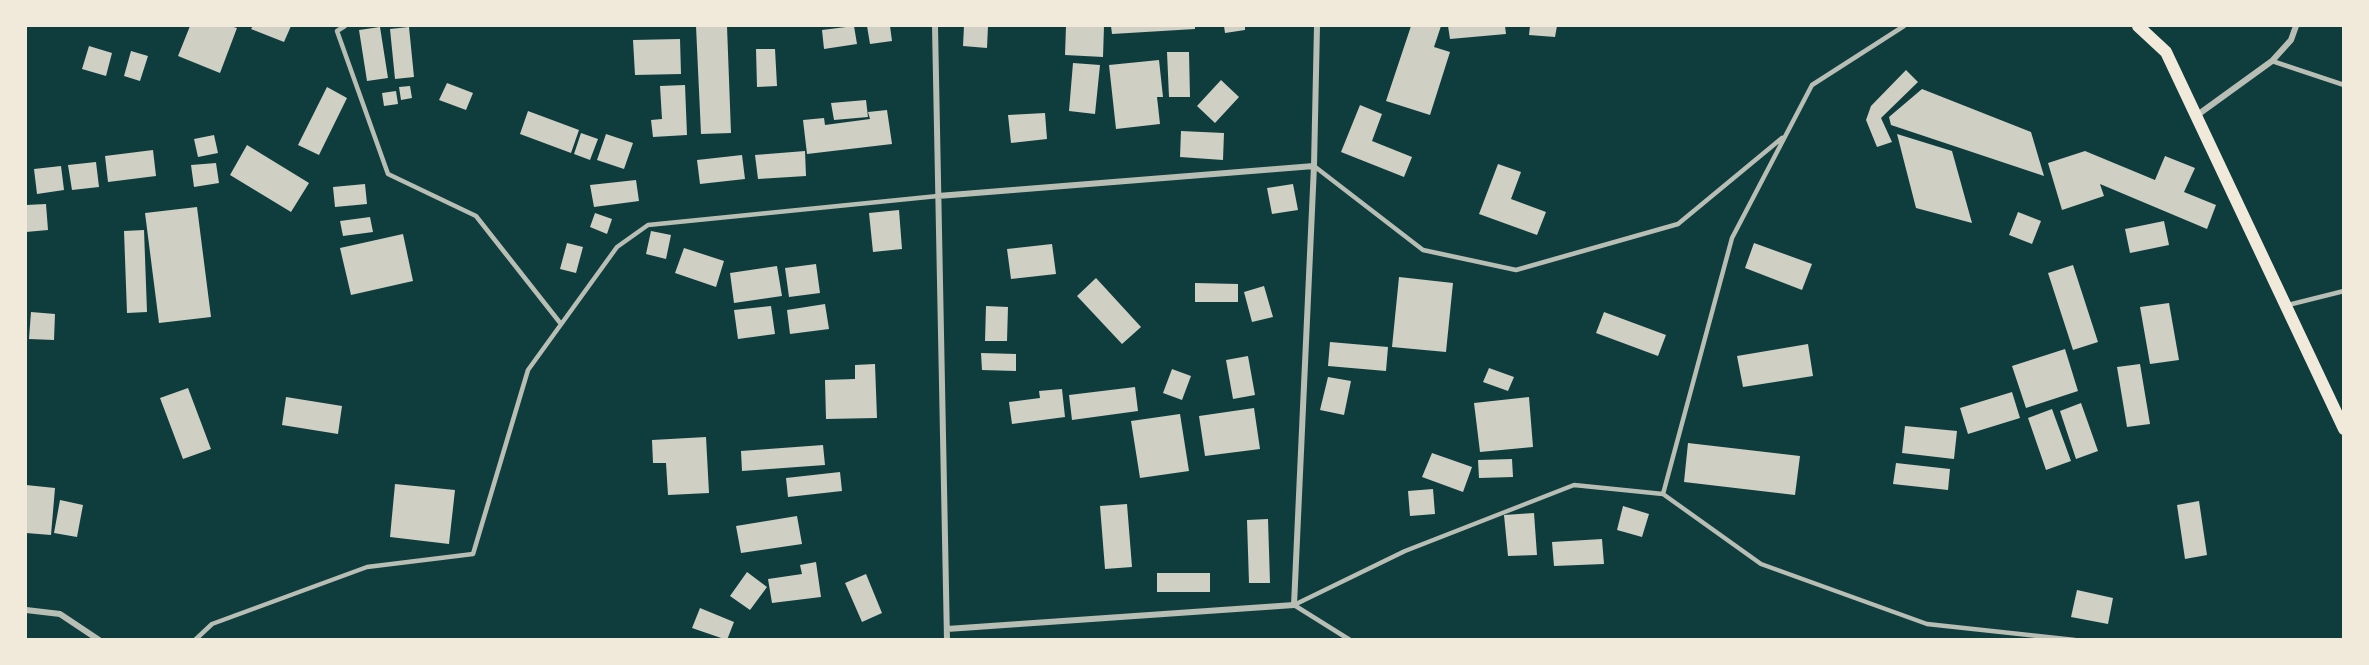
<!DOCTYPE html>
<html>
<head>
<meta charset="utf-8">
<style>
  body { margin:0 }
  #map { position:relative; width:2369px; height:665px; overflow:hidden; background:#0f3d3e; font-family:Rubik,sans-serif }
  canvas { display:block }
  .frame { position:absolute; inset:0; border:27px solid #f1e9da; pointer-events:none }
</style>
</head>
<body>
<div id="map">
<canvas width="2369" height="665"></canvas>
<div class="frame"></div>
</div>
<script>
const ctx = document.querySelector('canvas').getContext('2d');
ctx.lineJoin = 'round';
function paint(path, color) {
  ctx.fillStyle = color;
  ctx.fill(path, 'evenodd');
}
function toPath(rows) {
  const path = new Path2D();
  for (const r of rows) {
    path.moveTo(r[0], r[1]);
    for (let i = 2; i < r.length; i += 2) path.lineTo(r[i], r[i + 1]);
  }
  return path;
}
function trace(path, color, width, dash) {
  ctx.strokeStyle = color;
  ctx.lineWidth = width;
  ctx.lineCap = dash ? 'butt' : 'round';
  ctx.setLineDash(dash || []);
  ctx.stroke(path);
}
paint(toPath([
  [190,26,230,26,237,28,220,73,178,56],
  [253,26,291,26,284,42,251,29],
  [696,26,727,26,731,133,701,134],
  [854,26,857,44,824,49,822,30],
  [867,26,890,26,892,41,870,44],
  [964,26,988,26,987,48,963,46],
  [1066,26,1104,26,1103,57,1065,55],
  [1111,26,1195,26,1195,29,1112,34],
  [1224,26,1245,26,1245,30,1225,33],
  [1411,26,1441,26,1434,47,1450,52,1430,115,1386,101],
  [1448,26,1505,26,1506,34,1450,39],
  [1530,26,1557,26,1555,37,1529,35],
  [380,27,388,78,367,81,359,30],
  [409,27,414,77,395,79,390,29],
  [680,39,681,74,635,75,633,40],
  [89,46,112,53,106,76,82,69],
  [756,49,775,49,777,86,757,87],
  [131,51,148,56,140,81,124,76],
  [1167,52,1189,52,1190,97,1169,97],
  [1159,60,1163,97,1157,97,1160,124,1116,129,1109,65],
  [1073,63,1100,65,1095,114,1069,111],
  [1906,70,1918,82,1881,118,1892,142,1877,147,1866,120,1871,106],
  [1221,80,1239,97,1215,123,1197,106],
  [447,83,473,93,466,110,439,100],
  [685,85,687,135,653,137,651,120,662,119,660,86],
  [410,86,412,98,401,100,399,87],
  [327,87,347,98,319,155,298,145],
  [1922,89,2031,132,2044,176,1891,125,1889,117],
  [396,91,398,104,384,106,382,93],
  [866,100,868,117,834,120,831,103],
  [1360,105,1382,114,1372,141,1412,157,1404,177,1341,152],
  [887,110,892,144,807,154,803,120,824,118,825,125,870,119,868,112],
  [528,111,579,130,571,153,520,134],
  [1045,113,1047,139,1011,143,1008,115],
  [1181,131,1224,133,1223,160,1180,157],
  [581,133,598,139,590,160,574,154],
  [606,134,633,143,624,169,597,160],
  [1897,134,1952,151,1972,223,1916,208],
  [214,135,218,153,198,157,194,139],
  [247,145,309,183,291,212,230,175],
  [153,150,156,176,108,182,105,156],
  [805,151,806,176,758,179,755,155],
  [2085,151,2155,180,2165,156,2195,168,2184,192,2216,205,2207,229,2100,184,2104,196,2062,210,2048,163],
  [742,155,745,179,700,184,697,160],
  [96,162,99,187,72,190,68,165],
  [216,163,219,183,194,187,191,165],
  [1498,164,1521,172,1511,199,1546,212,1537,235,1479,214],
  [61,166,64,190,37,194,34,169],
  [636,180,639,201,594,207,590,185],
  [365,184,367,204,335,207,333,187],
  [1293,184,1298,210,1272,214,1267,188],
  [46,204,48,230,26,232,26,205],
  [197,207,211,317,159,323,145,213],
  [899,210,902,249,873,252,869,213],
  [2018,212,2041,221,2032,244,2009,235],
  [595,213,612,219,607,234,590,227],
  [370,217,373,232,343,236,340,221],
  [2164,221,2169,245,2130,253,2125,229],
  [144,230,147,312,127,313,124,231],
  [651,231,671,235,666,259,646,254],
  [403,234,413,281,351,295,340,248],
  [567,243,583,247,576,273,560,269],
  [1754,243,1812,264,1802,290,1745,268],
  [1052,244,1056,274,1011,279,1007,249],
  [684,248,724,261,716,287,675,273],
  [816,264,820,293,789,297,785,268],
  [2073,265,2098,342,2073,350,2048,273],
  [777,266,782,296,734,303,730,273],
  [1399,277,1453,283,1446,352,1392,347],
  [1096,278,1141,327,1122,344,1077,296],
  [1195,283,1238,284,1238,302,1195,302],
  [1264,286,1273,317,1252,322,1244,292],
  [2169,303,2179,360,2150,364,2140,307],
  [825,304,829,329,790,334,787,310],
  [771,306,775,334,738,339,734,310],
  [986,306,1008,307,1007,341,985,341],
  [31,312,55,314,54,340,29,339],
  [1604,312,1666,335,1658,356,1596,333],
  [1330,342,1388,347,1386,371,1328,366],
  [1808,344,1813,376,1743,387,1737,356],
  [2065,349,2078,391,2026,408,2012,366],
  [981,353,1016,354,1016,371,982,370],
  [1248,356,1255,395,1233,399,1226,360],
  [875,364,877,418,826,419,825,380,855,379,855,365],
  [2140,364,2150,424,2127,427,2117,367],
  [1489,368,1514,377,1508,391,1483,382],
  [1172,369,1191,376,1182,400,1163,393],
  [1328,377,1351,381,1344,415,1320,410],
  [1135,387,1138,411,1072,420,1069,395],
  [188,388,211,449,183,459,160,398],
  [1062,389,1065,417,1012,424,1009,402,1040,398,1039,391],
  [2012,392,2020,418,1968,434,1960,408],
  [286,397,342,406,338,434,282,425],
  [1529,397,1533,447,1480,452,1474,403],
  [2081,403,2098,451,2076,459,2060,411],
  [1254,408,1260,449,1205,456,1199,416],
  [2052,409,2071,461,2046,470,2028,418],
  [1180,414,1189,471,1140,478,1131,421],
  [1905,426,1957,431,1954,459,1902,453],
  [706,437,709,493,668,495,666,463,653,463,652,440],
  [1688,443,1800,456,1795,495,1684,482],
  [823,445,825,465,742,471,741,451],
  [1432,453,1472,467,1463,492,1422,477],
  [1512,459,1513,477,1479,478,1478,460],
  [1896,463,1950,469,1948,490,1893,484],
  [840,472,842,491,788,497,786,478],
  [395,484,455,490,449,544,390,537],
  [26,485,55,488,51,535,26,533],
  [1433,489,1435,514,1410,516,1408,491],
  [60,500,83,505,77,537,54,533],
  [2199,501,2207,555,2185,559,2177,505],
  [1127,504,1132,567,1105,569,1100,506],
  [1623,506,1649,514,1642,537,1617,530],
  [1534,513,1537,555,1508,556,1504,515],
  [797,516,802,544,741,553,736,526],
  [1268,519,1270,583,1249,583,1247,520],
  [1602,539,1604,564,1554,566,1552,542],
  [816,562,821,597,772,603,768,579,802,574,800,565],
  [747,572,767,587,750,610,730,596],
  [1157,573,1210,573,1210,592,1157,592],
  [866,574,882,613,862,622,845,583],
  [2077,590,2113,598,2108,624,2071,617],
  [700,608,734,622,727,640,692,628]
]), '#cfcfc3');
trace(toPath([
  [345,26,337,31,388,174,476,216,561,324],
  [2272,61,2344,85],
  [1314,166,1423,250,1516,270,1678,224,1782,138],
  [2288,305,2344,291],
  [1663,494,1732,238,1812,85,1904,26],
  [1294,605,1405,551,1574,485,1663,494,1761,564,1927,624,2075,640],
  [1294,605,1350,640],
  [195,640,212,624,367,567,473,554,528,370,617,247,648,225,938,196]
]), '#b8beb3', 4.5);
trace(toPath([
  [935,26,947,640],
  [2196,116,2272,61,2291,40,2296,26],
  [938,196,1314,166],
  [26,610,60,614,99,640],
  [947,629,1294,605,1314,166,1317,26]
]), '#b8beb3', 6);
trace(toPath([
  [2138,26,2166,52,2344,429]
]), '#f1e9da', 12);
</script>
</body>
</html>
